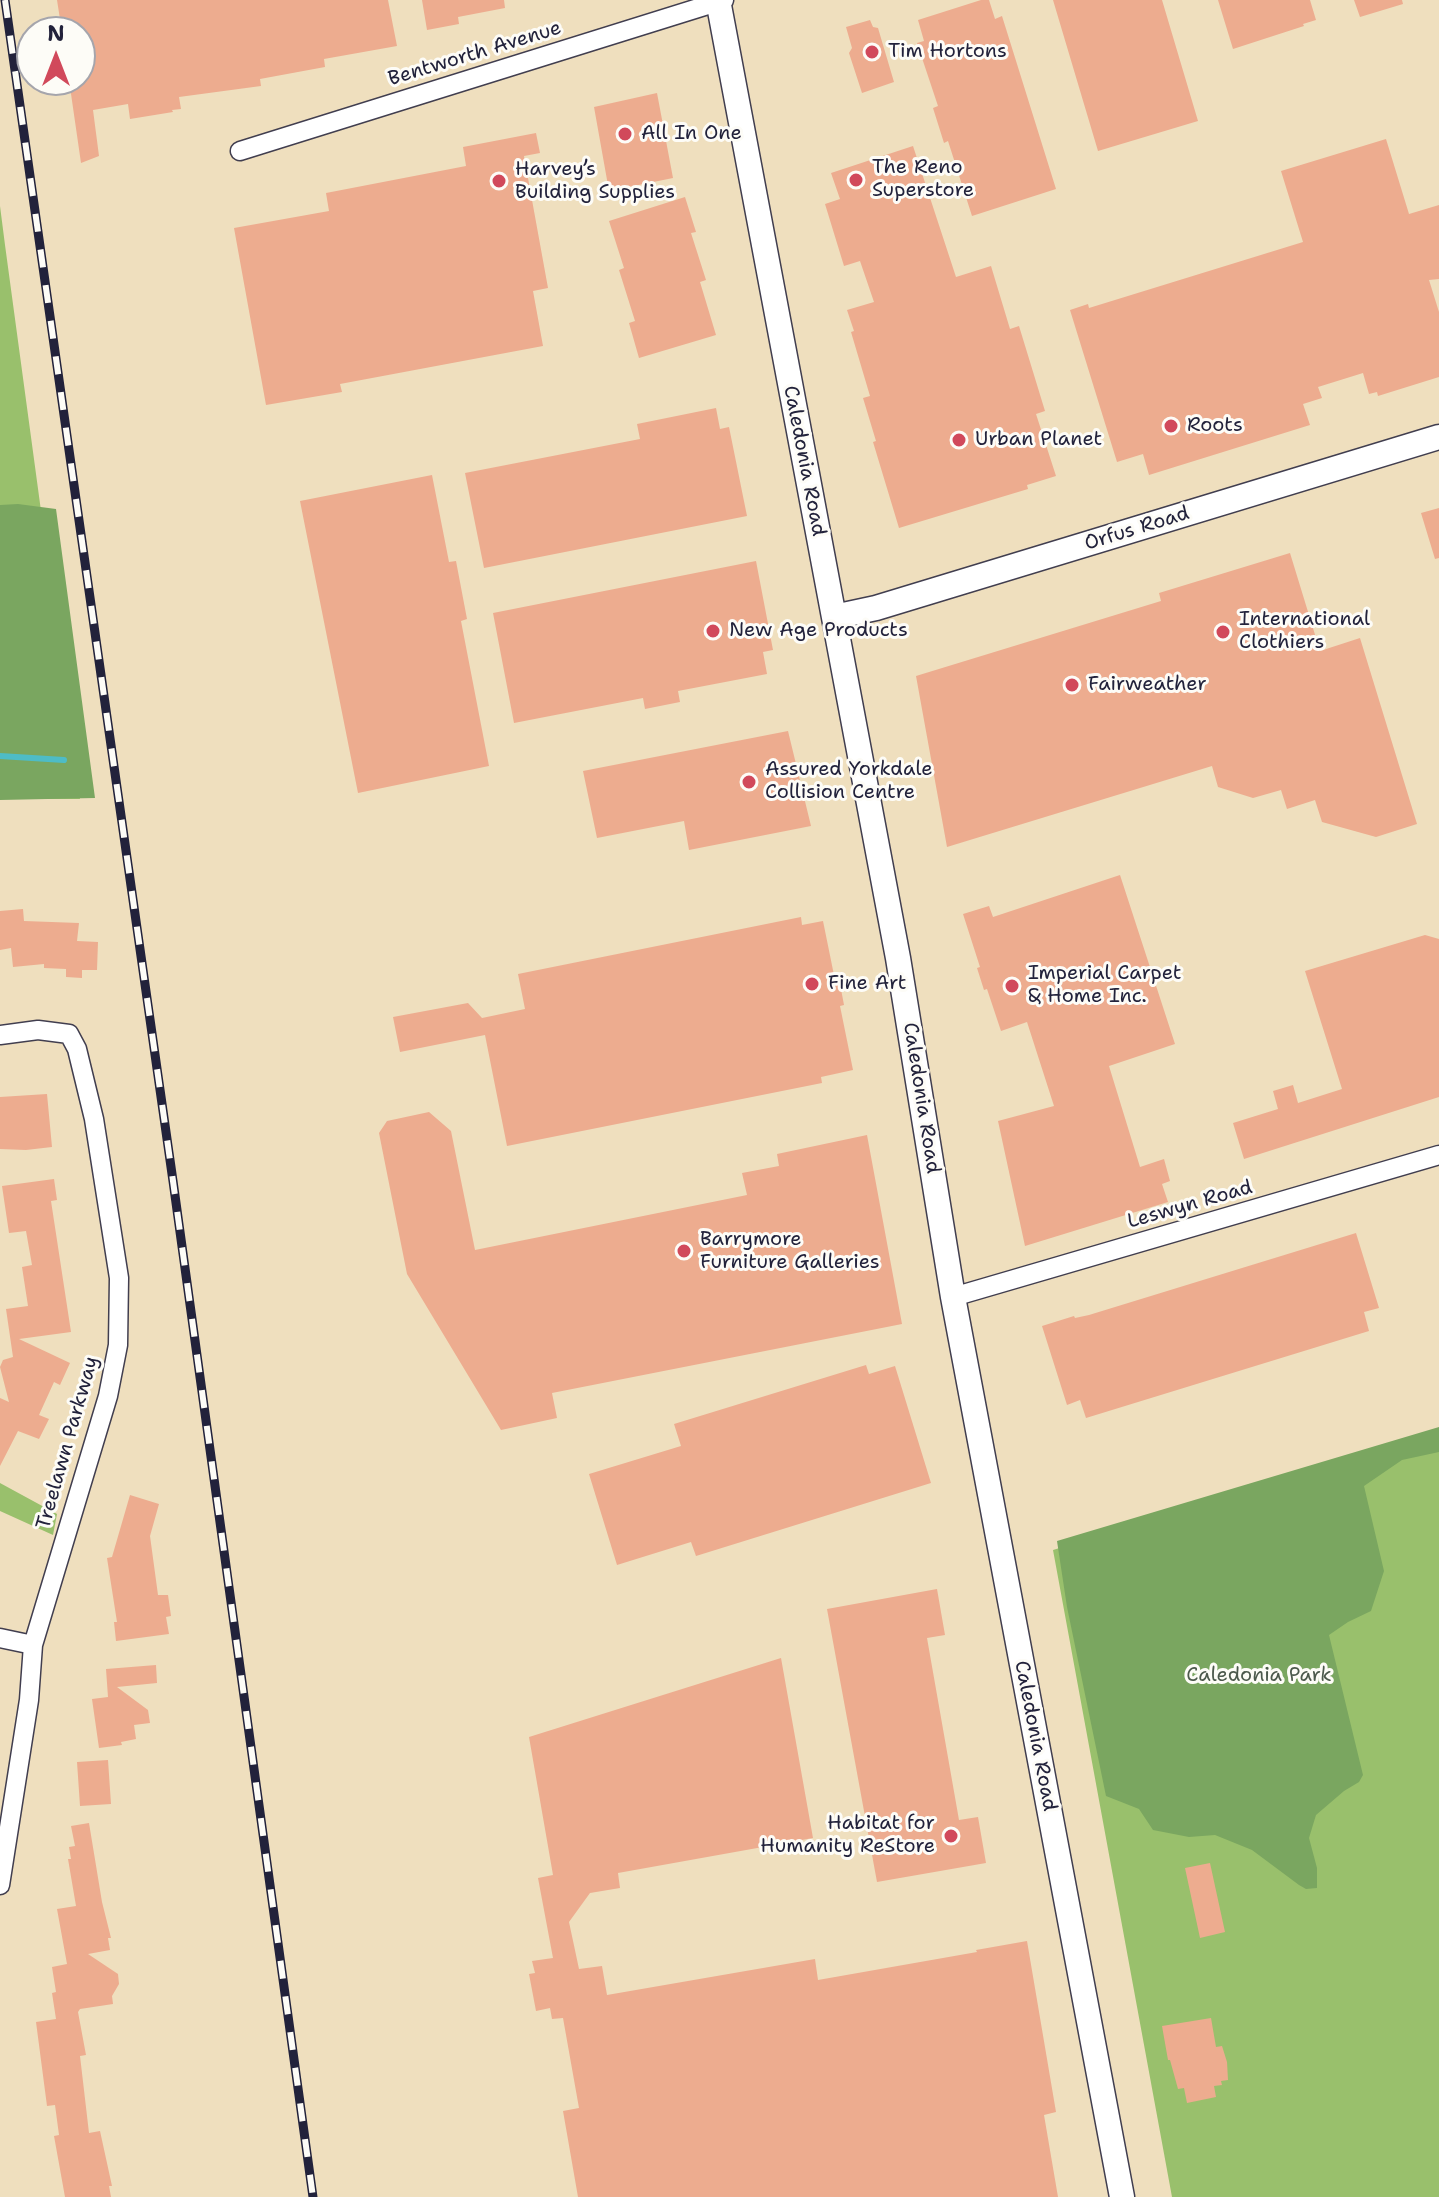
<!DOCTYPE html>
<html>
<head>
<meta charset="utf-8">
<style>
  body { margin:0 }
  #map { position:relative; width:1439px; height:2197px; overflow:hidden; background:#efdfbe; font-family:"Shantell Sans",sans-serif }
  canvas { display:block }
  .north { position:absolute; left:16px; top:16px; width:80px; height:80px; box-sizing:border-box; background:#fdfcf7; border:2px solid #a5a5ac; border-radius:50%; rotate:0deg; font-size:22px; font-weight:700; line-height:32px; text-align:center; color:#22223b }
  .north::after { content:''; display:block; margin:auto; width:28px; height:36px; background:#d1495b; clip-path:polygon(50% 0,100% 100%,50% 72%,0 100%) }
</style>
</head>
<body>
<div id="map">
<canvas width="1439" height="2197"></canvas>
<div class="north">N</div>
</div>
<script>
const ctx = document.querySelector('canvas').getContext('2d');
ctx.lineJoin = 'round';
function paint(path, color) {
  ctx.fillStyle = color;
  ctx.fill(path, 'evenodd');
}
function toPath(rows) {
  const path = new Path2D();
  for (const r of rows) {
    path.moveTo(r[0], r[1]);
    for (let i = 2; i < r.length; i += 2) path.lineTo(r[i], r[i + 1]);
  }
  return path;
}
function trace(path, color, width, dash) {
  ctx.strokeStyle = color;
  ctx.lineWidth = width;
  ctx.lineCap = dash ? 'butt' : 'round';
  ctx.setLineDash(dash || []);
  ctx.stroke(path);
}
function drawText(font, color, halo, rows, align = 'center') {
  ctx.font = font + ' "Shantell Sans",sans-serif';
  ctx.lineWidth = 6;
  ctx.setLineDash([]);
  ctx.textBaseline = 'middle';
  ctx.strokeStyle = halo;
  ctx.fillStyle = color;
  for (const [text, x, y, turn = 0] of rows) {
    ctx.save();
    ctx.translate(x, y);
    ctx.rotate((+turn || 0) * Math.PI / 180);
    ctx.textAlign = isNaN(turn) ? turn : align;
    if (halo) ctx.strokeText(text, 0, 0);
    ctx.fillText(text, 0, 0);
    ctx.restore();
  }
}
paint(toPath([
  [0,206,5,245,80,799,0,799],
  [1439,1432,1439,2197,1172,2197,1053,1550],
  [0,1483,57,1514,53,1535,0,1511]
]), '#99c06c');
paint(toPath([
  [18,504,56,509,95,798,0,800,0,505],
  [1439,1427,1439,1452,1402,1460,1364,1486,1384,1571,1371,1611,1348,1622,1329,1635,1363,1775,1359,1782,1344,1791,1316,1815,1309,1838,1317,1868,1317,1888,1306,1889,1299,1885,1252,1850,1215,1835,1189,1837,1153,1830,1139,1809,1106,1796,1067,1607,1057,1541]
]), '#7aa660');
trace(toPath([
  [0,756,64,760]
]), '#4ebcc6', 6);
paint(toPath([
  [57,0,388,0,397,46,324,59,325,67,260,79,261,86,179,97,181,109,172,110,173,112,130,119,128,104,93,110,99,156,81,163,69,80,80,80,80,32,62,32],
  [422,0,504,0,505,8,458,17,459,24,427,30],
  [981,0,989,0,995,19,1002,16,1056,189,972,216,948,141,944,143,933,108,938,106,917,43,924,41,918,20],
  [1053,0,1162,0,1198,121,1098,151],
  [1218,0,1310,0,1316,20,1303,24,1304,26,1233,49],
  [1354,0,1402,0,1403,4,1360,17],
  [870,20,873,27,878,28,894,82,862,93,849,53,852,48,846,27],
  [657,93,673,178,609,191,594,107],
  [536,133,540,153,524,156,548,288,533,291,543,346,340,384,342,392,266,405,234,228,329,211,326,193,466,166,463,147],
  [1386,139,1409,214,1439,205,1439,279,1429,280,1439,312,1439,377,1378,396,1377,392,1369,394,1363,373,1318,387,1322,398,1303,404,1310,425,1149,475,1143,454,1117,462,1070,310,1088,304,1089,308,1303,242,1281,171],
  [913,146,956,277,991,266,1010,329,1019,326,1045,411,1036,414,1056,476,1027,485,1028,489,899,528,873,442,876,441,863,398,870,396,851,332,854,331,847,310,874,302,860,261,844,266,825,204,840,199,831,173],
  [685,197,696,232,691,233,706,280,700,282,716,335,639,358,629,323,635,321,619,270,624,268,609,221],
  [716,408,720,429,729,427,747,516,484,568,465,473,640,439,637,424],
  [432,475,449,562,456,561,467,619,461,621,489,766,358,793,300,501],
  [1439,508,1439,558,1435,559,1421,513],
  [1290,553,1320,651,1360,638,1417,824,1376,837,1322,822,1315,800,1287,809,1281,790,1253,798,1218,787,1212,766,947,847,916,676,1161,601,1159,593],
  [756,561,773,650,763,652,767,674,678,691,680,702,645,709,643,698,514,723,493,613],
  [788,731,811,826,689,850,684,821,597,838,583,771],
  [1120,875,1175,1044,1109,1066,1140,1167,1164,1159,1170,1181,1162,1184,1168,1202,1025,1246,998,1121,1054,1106,1027,1022,1001,1031,987,989,984,990,977,968,980,967,963,914,989,906,993,917],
  [23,909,24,921,79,923,77,941,98,942,97,970,82,970,82,978,66,977,66,969,44,968,44,964,13,967,11,948,0,950,0,911],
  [801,917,802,925,823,921,836,985,840,984,844,1005,840,1006,853,1070,821,1077,822,1083,507,1146,485,1035,400,1052,393,1017,468,1003,482,1018,525,1009,518,974],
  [1425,935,1439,939,1439,1097,1244,1159,1233,1123,1278,1109,1273,1091,1293,1085,1298,1103,1342,1089,1305,971],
  [47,1094,52,1147,26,1150,0,1149,0,1097],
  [429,1112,451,1131,475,1250,747,1195,742,1173,779,1166,777,1154,867,1135,902,1324,552,1393,557,1418,501,1430,407,1274,379,1133,387,1121],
  [54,1179,57,1200,51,1201,71,1332,19,1339,70,1363,60,1385,54,1382,39,1415,49,1419,39,1439,18,1431,0,1466,0,1398,9,1402,0,1367,3,1360,13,1357,6,1309,28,1306,22,1267,32,1265,26,1231,9,1233,2,1186],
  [1356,1233,1379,1308,1364,1312,1369,1331,1086,1418,1080,1400,1067,1405,1042,1326,1074,1316,1075,1318,1089,1315],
  [866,1365,869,1374,895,1366,931,1483,696,1556,691,1542,617,1565,589,1474,681,1446,674,1424],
  [130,1495,159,1504,150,1536,158,1595,168,1595,171,1616,166,1617,169,1634,116,1641,114,1622,117,1622,107,1558,112,1557],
  [937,1589,945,1635,927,1638,959,1820,978,1817,986,1863,877,1882,827,1609],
  [781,1658,813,1838,618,1873,620,1888,590,1893,569,1922,579,1969,602,1966,607,1995,815,1959,818,1980,977,1952,976,1950,1027,1941,1056,2112,1044,2115,1058,2197,578,2197,563,2111,579,2108,563,2018,552,2019,550,2008,536,2011,529,1974,535,1973,532,1961,553,1958,538,1878,553,1875,529,1737],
  [156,1665,157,1683,117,1687,148,1710,150,1723,134,1725,136,1739,121,1742,122,1745,99,1748,92,1699,108,1697,106,1669],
  [108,1760,111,1804,80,1806,77,1762],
  [89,1823,102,1902,111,1938,108,1938,110,1950,88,1954,118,1974,119,1984,112,1996,113,2004,80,2009,78,2012,86,2055,80,2056,89,2133,100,2131,112,2186,109,2186,111,2197,65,2197,54,2136,59,2135,55,2105,47,2106,36,2022,56,2019,52,1993,56,1992,52,1967,67,1964,57,1909,76,1906,68,1859,71,1859,69,1847,75,1846,71,1826],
  [1210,1863,1225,1932,1200,1938,1185,1868],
  [1211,2018,1216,2047,1222,2046,1227,2062,1228,2080,1221,2081,1222,2085,1214,2086,1216,2097,1187,2103,1184,2088,1178,2089,1170,2060,1168,2060,1162,2026]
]), '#edac8f');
const minor = toPath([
  [240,151,724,0],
  [0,1035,38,1030,69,1034,77,1049,94,1119,119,1278,118,1345,108,1396,33,1645,29,1700,0,1885],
  [953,1297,1439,1155],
  [0,1638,33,1645]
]);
const tertiary = toPath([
  [718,0,898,958,953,1297,1122,2197],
  [834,617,876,608,1439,437]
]);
trace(minor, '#413e4f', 21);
trace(tertiary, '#413e4f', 27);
trace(minor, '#fff', 18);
trace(tertiary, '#fff', 24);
const rail = toPath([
  [5,0,173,1181,313,2197]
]);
trace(rail, '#22223b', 9);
trace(rail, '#fdfcf7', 6, [18]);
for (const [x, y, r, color] of [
  [872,52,8,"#d1495b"],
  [625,134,8,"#d1495b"],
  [856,180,8,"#d1495b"],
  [499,181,8,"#d1495b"],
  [1171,426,8,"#d1495b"],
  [959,440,8,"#d1495b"],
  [713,631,8,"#d1495b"],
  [1223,632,8,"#d1495b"],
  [1072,685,8,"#d1495b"],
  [749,782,8,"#d1495b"],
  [812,984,8,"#d1495b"],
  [1012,986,8,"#d1495b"],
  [684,1251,8,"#d1495b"],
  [951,1836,8,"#d1495b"]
]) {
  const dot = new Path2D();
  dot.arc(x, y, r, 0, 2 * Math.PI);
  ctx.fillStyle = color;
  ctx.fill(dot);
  trace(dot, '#fdfcf7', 3);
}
drawText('20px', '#22223b', '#fdfcf7', [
  ["Tim Hortons",888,52],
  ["All In One",641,134],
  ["The Reno",872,168],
  ["Superstore",872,191],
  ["Harvey’s",515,170],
  ["Building Supplies",515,193],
  ["Roots",1187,426],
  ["Urban Planet",975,440],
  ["International",1239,620],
  ["Clothiers",1239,643],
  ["New Age Products",729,631],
  ["Fairweather",1088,685],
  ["Assured Yorkdale",765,770],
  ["Collision Centre",765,793],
  ["Imperial Carpet",1028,974],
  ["& Home Inc.",1028,997],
  ["Fine Art",828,984],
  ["Barrymore",700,1240],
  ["Furniture Galleries",700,1263],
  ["Habitat for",935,1824,"right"],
  ["Humanity ReStore",935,1847,"right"]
], 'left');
drawText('20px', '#22223b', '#fdfcf7', [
  ["Bentworth Avenue",475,54,-17],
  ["Caledonia Road",804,461,79],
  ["Orfus Road",1137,529,-17],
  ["Caledonia Road",921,1098,81],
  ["Leswyn Road",1190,1205,-16],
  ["Treelawn Parkway",68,1443,-74],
  ["Caledonia Road",1035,1736,79]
]);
drawText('20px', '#4c594c', '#fdfcf7', [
  ["Caledonia Park",1259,1676]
]);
</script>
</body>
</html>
